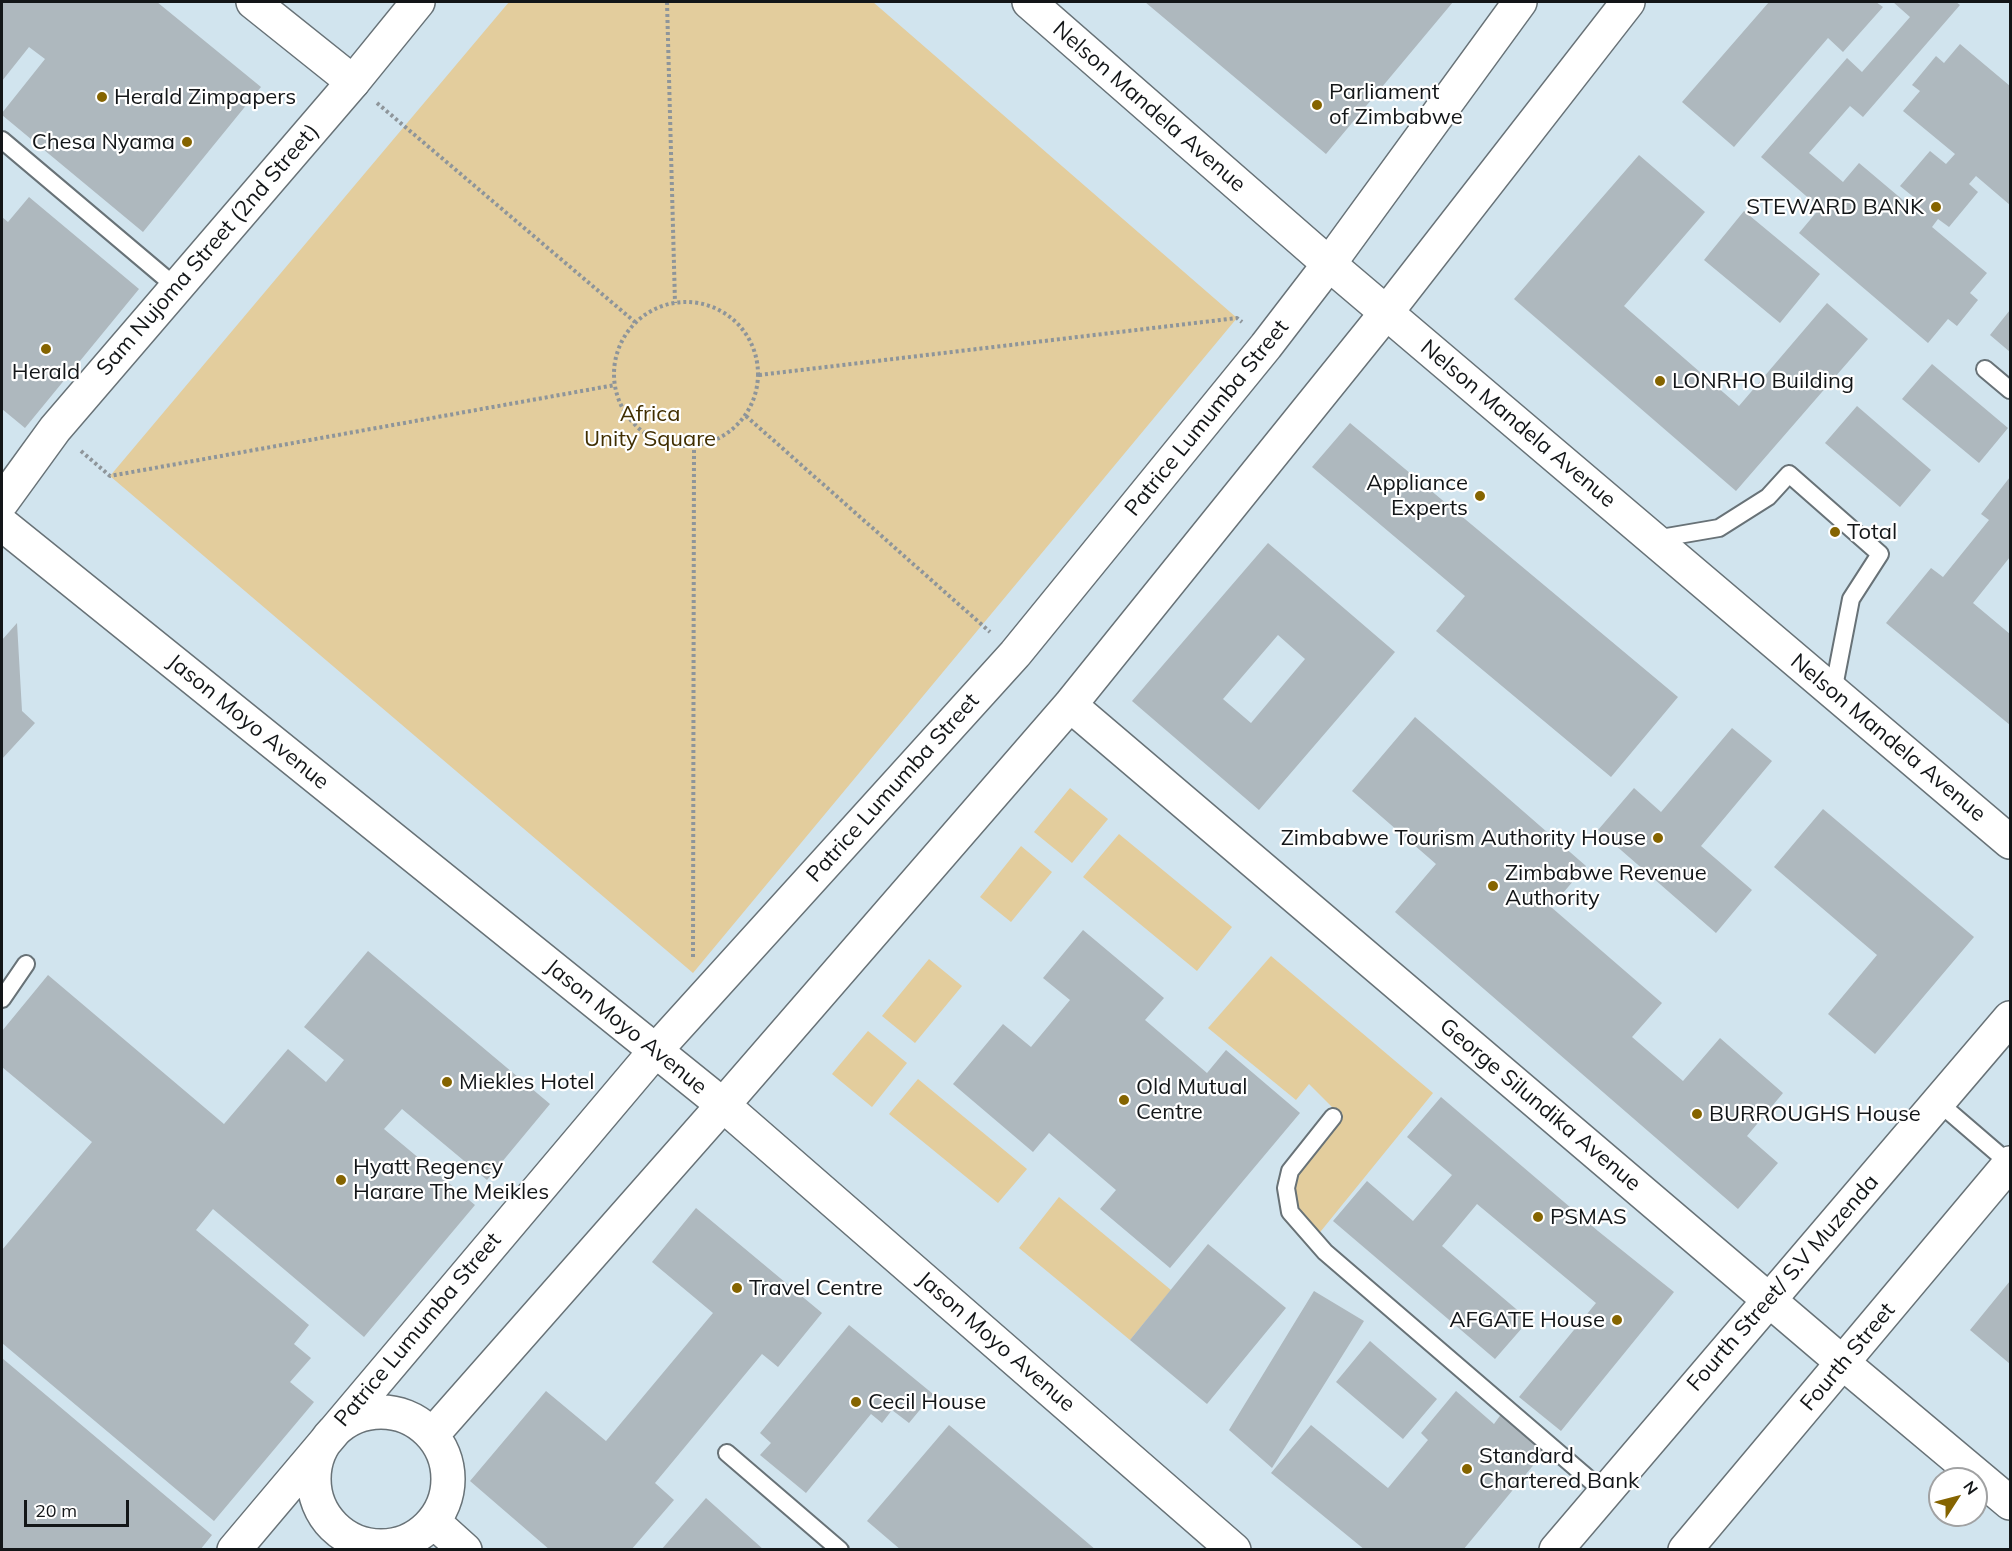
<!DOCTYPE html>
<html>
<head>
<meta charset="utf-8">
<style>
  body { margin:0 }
  #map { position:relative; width:2012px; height:1551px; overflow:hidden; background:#e5f0f6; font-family:Mulish,sans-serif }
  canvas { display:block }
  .frame { position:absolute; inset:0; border:3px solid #131618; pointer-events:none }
  .north { position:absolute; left:1928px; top:1467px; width:60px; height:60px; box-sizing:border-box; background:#fff; border:2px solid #a1a2a3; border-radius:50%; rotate:54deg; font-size:16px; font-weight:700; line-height:24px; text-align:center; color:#131618 }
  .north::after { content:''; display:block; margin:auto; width:21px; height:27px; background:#856400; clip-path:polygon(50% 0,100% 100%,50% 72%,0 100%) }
  .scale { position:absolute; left:24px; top:1500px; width:105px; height:27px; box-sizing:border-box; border:3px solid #131618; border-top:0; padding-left:8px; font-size:18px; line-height:21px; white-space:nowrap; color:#131618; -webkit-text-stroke:4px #fff; paint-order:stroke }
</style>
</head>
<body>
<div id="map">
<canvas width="2012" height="1551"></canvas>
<div class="frame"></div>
<div class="north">N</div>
<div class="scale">20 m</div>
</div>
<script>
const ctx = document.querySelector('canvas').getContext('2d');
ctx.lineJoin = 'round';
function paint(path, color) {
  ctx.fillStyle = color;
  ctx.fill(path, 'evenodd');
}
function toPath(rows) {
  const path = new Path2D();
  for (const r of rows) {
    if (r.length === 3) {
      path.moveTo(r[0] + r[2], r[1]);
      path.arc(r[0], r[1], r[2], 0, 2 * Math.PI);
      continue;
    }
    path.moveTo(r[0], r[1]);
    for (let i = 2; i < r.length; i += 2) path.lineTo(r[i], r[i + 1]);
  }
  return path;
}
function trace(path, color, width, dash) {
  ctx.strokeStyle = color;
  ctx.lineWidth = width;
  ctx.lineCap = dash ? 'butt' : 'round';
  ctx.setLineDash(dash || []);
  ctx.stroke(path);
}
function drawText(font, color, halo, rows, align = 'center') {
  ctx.font = font + ' Mulish,sans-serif';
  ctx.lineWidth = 4.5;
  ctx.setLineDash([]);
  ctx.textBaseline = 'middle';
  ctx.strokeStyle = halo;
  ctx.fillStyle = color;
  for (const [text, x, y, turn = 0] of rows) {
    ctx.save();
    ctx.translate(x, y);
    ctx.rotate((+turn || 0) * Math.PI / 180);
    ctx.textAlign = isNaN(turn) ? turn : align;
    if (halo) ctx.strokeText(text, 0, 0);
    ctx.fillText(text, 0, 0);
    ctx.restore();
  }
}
paint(toPath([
  [2,2,2010,2,2010,1549,2,1550],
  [1940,1479,1976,1479,1976,1515,1940,1515]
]), '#d1e4ee');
paint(toPath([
  [509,2,873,2,1237,318,693,973,110,476],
  [1070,788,1108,819,1072,863,1034,832],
  [1119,834,1232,927,1197,971,1083,877],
  [1021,846,1052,872,1011,922,980,897],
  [1271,956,1433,1093,1308,1247,1284,1220,1277,1181,1332,1107,1309,1084,1296,1100,1208,1028],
  [929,959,962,986,915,1043,882,1016],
  [868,1031,907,1063,872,1107,832,1074],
  [918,1079,1027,1169,998,1203,889,1114],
  [1059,1197,1171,1290,1130,1340,1019,1248]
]), '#e3cd9d');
paint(toPath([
  [2,2,157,2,261,87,143,232,2,115,2,113,45,59,29,47,2,81],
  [1145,2,1453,2,1326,154],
  [1769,2,1876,2,1883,7,1843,52,1828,38,1734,147,1682,102],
  [1893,2,1956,2,1960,5,1863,117,1850,106,1809,153,1843,182,1859,163,1910,206,1916,199,1900,186,1930,151,1946,164,1955,154,1903,111,1920,91,1912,85,1936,56,1944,63,1960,44,2010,86,2010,205,1976,176,1969,184,1978,192,1949,227,1938,219,1932,227,1987,273,1970,293,1978,300,1957,326,1948,319,1928,343,1799,233,1820,208,1761,157,1847,58,1862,72,1910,17],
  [1639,155,1705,212,1624,306,1739,406,1827,303,1868,339,1736,491,1514,299],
  [29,197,139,289,25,428,2,409,2,217,8,222],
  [1744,211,1820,274,1780,323,1704,260],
  [2010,310,2010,352,1990,335],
  [1932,364,2008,428,1979,463,1902,399],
  [1857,406,1931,470,1900,507,1825,443],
  [1350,423,1678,697,1611,777,1436,631,1465,596,1312,467],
  [2010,477,2010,557,1973,603,2010,634,2010,725,1886,623,1931,568,1943,577,1989,520,1981,514],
  [1268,543,1395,652,1259,810,1132,701],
  [1278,635,1305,659,1251,723,1223,699],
  [17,623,22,711,35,723,2,759,2,640],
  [1415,717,1586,866,1551,907,1662,1003,1632,1037,1683,1081,1720,1038,1783,1093,1747,1136,1778,1163,1738,1209,1395,912,1436,864,1352,791],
  [1732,728,1772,761,1701,846,1752,890,1716,933,1598,830,1634,788,1661,812],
  [1823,809,1974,937,1875,1054,1828,1014,1877,955,1774,867],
  [1083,930,1164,998,1145,1020,1207,1073,1226,1050,1300,1113,1170,1268,1100,1209,1116,1190,1049,1133,1033,1152,953,1084,1003,1024,1031,1047,1070,1000,1043,978],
  [368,951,550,1104,487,1180,402,1109,384,1129,475,1205,364,1337,213,1209,196,1230,309,1325,294,1344,311,1358,290,1382,314,1402,214,1521,2,1343,2,1250,92,1142,2,1067,2,1031,48,975,224,1124,288,1049,326,1082,344,1060,304,1027],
  [1441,1097,1598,1231,1674,1292,1561,1431,1519,1397,1596,1303,1477,1204,1442,1246,1529,1320,1495,1359,1333,1221,1367,1181,1413,1221,1452,1175,1407,1137],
  [696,1208,822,1313,778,1367,762,1354,655,1483,674,1500,631,1550,550,1550,470,1481,546,1391,606,1441,713,1313,652,1262],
  [1208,1244,1286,1308,1207,1404,1130,1340],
  [2010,1281,2010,1364,1970,1330],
  [1314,1291,1364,1321,1272,1468,1229,1430],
  [849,1325,933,1394,909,1423,892,1410,882,1423,871,1414,806,1493,760,1455,771,1443,760,1433],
  [1370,1341,1437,1399,1403,1439,1336,1382],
  [2,1358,212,1535,200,1550,2,1550],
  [1456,1391,1494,1424,1502,1413,1546,1450,1463,1550,1365,1550,1271,1473,1311,1425,1388,1488,1428,1440,1421,1433],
  [949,1425,1096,1550,901,1550,867,1521],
  [706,1498,764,1550,661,1550]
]), '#aeb8be');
const service = toPath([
  [2,140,176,287],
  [1985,369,2010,390],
  [1655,539,1719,528,1768,497,1789,474,1880,554,1851,599,1833,692],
  [2,999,26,964],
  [1938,1102,2010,1164],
  [1333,1117,1290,1171,1286,1188,1290,1212,1325,1252,1604,1492],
  [727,1453,840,1550]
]);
const minor = toPath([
  [253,2,353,82],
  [1070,705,1843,1363,2010,1503],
  [381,1479,67],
  [432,1435,723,1105,1070,705,1386,313,1628,2],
  [434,1522,465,1550],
  [234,1550,656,1050,1015,654,1266,346,1329,264,1520,2]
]);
const tertiary = toPath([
  [1029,2,1329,264,2010,842],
  [2,502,55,429,353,82,418,2],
  [2,524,723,1105,1234,1550]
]);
const secondary = toPath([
  [1556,1550,2010,1018],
  [1685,1550,2010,1163]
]);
trace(service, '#687277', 20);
trace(minor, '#687277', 36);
trace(tertiary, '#687277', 36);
trace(secondary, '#687277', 36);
trace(toPath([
  [667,2,675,303],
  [377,103,635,322],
  [686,374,72],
  [759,375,1237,318,1242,322],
  [746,416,990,632],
  [81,451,110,476,615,385],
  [693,957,694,446]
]), '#8e959a', 4, [3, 3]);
trace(service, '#fff', 16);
trace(minor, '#fff', 33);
trace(tertiary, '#fff', 33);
trace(secondary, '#fff', 33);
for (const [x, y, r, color] of [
  [102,97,6,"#856400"],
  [1317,105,6,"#856400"],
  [187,142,6,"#856400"],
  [1936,207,6,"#856400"],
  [46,349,6,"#856400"],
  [1660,381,6,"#856400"],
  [1480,496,6,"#856400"],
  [1835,532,6,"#856400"],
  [1658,838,6,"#856400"],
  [1493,886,6,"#856400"],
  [447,1082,6,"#856400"],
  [1124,1100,6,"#856400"],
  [1697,1114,6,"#856400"],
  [341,1180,6,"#856400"],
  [1538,1217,6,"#856400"],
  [737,1288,6,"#856400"],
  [1617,1320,6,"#856400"],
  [856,1402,6,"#856400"],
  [1467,1469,6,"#856400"]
]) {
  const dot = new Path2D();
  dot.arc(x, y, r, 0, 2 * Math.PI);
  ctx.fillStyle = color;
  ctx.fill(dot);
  trace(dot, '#fff', 2);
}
drawText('22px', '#131618', '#fff', [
  ["Parliament",1329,92],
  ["of Zimbabwe",1329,117],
  ["Herald Zimpapers",114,97],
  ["Chesa Nyama",175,142,"right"],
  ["STEWARD BANK",1924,207,"right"],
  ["Herald",46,372,"center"],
  ["LONRHO Building",1672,381],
  ["Appliance",1468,483,"right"],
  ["Experts",1468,508,"right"],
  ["Total",1847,532],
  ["Zimbabwe Tourism Authority House",1646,838,"right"],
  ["Zimbabwe Revenue",1505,873],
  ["Authority",1505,898],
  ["Miekles Hotel",459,1082],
  ["Old Mutual",1136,1087],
  ["Centre",1136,1112],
  ["BURROUGHS House",1709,1114],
  ["Hyatt Regency",353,1167],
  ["Harare The Meikles",353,1192],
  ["PSMAS",1550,1217],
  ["Travel Centre",749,1288],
  ["AFGATE House",1605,1320,"right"],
  ["Cecil House",868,1402],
  ["Standard",1479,1456],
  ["Chartered Bank",1479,1481]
], 'left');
drawText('22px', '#131618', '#fff', [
  ["Nelson Mandela Avenue",1149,107,41],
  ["Sam Nujoma Street (2nd Street)",208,250,-49],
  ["Patrice Lumumba Street",1207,418,-51],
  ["Nelson Mandela Avenue",1518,424,40],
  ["Jason Moyo Avenue",248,722,39],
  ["Nelson Mandela Avenue",1888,738,40],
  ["Patrice Lumumba Street",893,788,-48],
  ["Jason Moyo Avenue",626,1027,39],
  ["George Silundika Avenue",1540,1105,40],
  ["Fourth Street/ S.V Muzenda",1783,1283,-49],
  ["Patrice Lumumba Street",418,1330,-50],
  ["Jason Moyo Avenue",996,1342,41],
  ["Fourth Street",1848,1357,-50]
]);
drawText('22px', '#402e01', '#fff', [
  ["Africa",650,414],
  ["Unity Square",650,439]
]);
</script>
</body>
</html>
